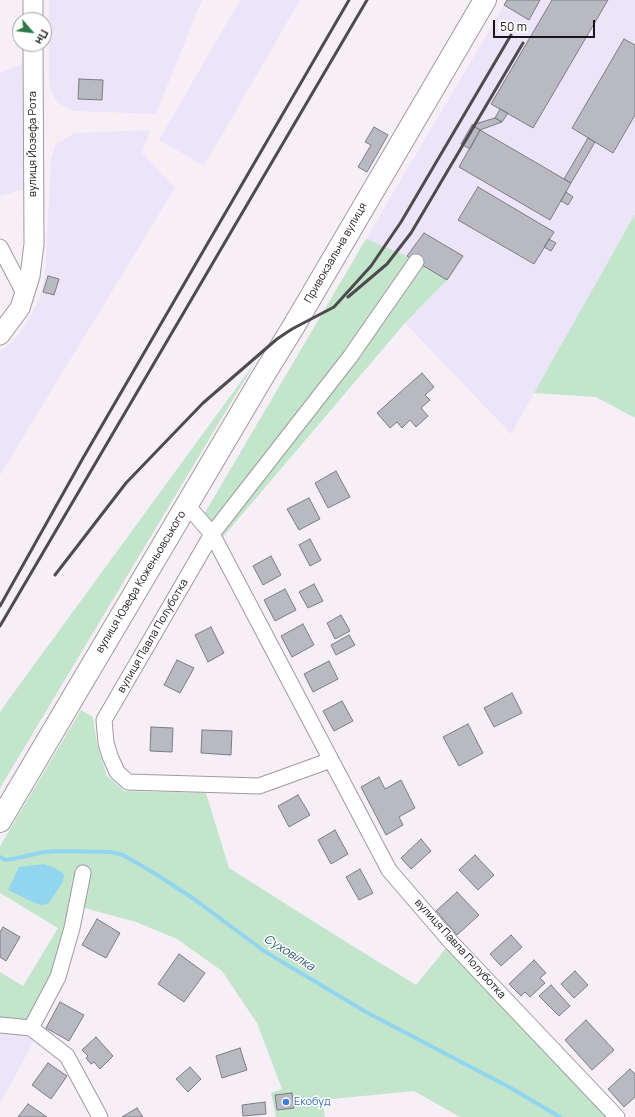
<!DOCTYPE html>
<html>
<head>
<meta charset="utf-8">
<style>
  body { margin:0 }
  #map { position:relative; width:635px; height:1117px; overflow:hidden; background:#f6f0f6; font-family:Manrope,sans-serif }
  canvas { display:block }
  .north { position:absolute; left:12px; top:12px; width:40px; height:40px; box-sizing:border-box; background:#fff; border:1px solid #a2a1a2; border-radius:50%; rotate:118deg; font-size:11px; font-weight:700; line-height:16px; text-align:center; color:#171517 }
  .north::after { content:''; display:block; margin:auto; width:14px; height:18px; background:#2c7847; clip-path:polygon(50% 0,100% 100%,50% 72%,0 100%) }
  .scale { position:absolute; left:493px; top:20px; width:102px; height:18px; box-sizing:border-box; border:2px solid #171517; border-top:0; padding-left:5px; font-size:12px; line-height:14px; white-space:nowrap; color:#171517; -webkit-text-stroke:3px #fff; paint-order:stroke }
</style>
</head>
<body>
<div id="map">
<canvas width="635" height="1117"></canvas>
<div class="north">Пн</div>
<div class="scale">50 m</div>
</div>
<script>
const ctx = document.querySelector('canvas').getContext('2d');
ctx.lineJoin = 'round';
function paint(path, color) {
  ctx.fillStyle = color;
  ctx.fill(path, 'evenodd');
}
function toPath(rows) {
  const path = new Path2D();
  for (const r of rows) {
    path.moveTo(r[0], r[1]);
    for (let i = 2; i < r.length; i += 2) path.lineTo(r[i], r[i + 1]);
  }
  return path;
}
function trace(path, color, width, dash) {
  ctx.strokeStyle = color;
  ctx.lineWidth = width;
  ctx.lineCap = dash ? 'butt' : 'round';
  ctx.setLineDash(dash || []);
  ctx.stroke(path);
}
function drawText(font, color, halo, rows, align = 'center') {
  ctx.font = font + ' Manrope,sans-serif';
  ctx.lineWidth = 3;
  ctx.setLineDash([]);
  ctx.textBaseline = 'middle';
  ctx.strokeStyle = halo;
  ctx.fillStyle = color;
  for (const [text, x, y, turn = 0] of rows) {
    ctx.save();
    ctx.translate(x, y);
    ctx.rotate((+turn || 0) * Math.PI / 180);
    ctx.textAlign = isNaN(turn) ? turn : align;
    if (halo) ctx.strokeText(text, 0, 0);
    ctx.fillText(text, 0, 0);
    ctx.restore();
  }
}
paint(toPath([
  [49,0,202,0,156,114,74,111,63,106,54,98,49,84],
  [240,0,300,0,204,166,159,140],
  [507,0,635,0,635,214,511,434,405,323,447,280,407,256,366,239],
  [27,62,31,187,0,196,0,73],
  [150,130,142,153,175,188,0,475,0,351,11,343,23,329,39,300,45,276,51,159,56,144,74,133],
  [0,1031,29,1034,35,1039,0,1104]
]), '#ece4f9');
paint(toPath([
  [635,214,635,418,596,397,534,393],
  [366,239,407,256,447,280,405,323,217,544,200,521],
  [256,361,0,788,0,713,4,706],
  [81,710,93,717,97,744,107,776,124,791,206,793,229,868,335,935,416,985,451,942,617,1117,460,1117,414,1091,322,1100,325,1117,276,1117,271,1093,282,1089,257,1023,222,971,177,939,136,922,77,906,32,1025,0,1021,0,972,23,986,58,928,0,893,0,846]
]), '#c2e5cc');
paint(toPath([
  [44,864,55,868,64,874,63,882,49,903,43,905,35,903,8,890,19,867]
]), '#92d5ee');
trace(toPath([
  [0,857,5,860,13,859,44,852,58,851,111,852,123,855,159,876,194,899,264,951,366,1012,509,1087,560,1117]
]), '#92d5ee', 4);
const building = toPath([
  [507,0,540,0,529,20,504,5,507,0],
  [552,0,608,0,533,128,491,104,552,0],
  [624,39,635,45,635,115,613,153,572,128,624,39],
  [79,79,103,80,102,100,78,99,79,79],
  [500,109,508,113,502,122,495,118,500,109],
  [495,118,502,122,480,130,472,125,495,118],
  [472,125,480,130,470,149,461,144,472,125],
  [374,127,388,135,367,172,358,167,371,145,365,142,374,127],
  [480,130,571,183,550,220,459,167,480,130],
  [588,138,595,142,571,183,564,179,588,138],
  [478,187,554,232,534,264,458,220,478,187],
  [566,192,573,197,568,205,561,201,566,192],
  [424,233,463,256,447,280,407,256,424,233],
  [549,239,556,243,551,251,544,247,549,239],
  [48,276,59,279,54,295,43,292,48,276],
  [422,373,434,387,425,395,430,400,421,408,428,416,416,427,410,420,402,428,397,422,390,428,377,413,422,373],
  [336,471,350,497,328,508,315,483,336,471],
  [309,498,320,519,299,530,287,509,309,498],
  [310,539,321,560,310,566,299,545,310,539],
  [271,556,281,575,263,585,253,566,271,556],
  [314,584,323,601,308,608,299,592,314,584],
  [285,589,296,610,275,621,264,600,285,589],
  [341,615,350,631,335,639,327,623,341,615],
  [303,624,314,645,292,657,281,636,303,624],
  [211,627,224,653,208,662,195,635,211,627],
  [349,635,355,645,336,655,331,645,349,635],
  [177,660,194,668,180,693,164,685,177,660],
  [329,661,338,679,313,692,304,674,329,661],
  [512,693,522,713,494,727,484,708,512,693],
  [342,701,353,721,334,731,323,711,342,701],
  [468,724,483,753,459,766,443,737,468,724],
  [151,727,173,728,172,752,150,751,151,727],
  [202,730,232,731,231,755,201,753,202,730],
  [379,777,385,789,401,780,415,808,399,817,403,825,386,835,361,787,379,777],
  [298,795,310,815,289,827,278,806,298,795],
  [335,830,348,854,331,864,318,840,335,830],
  [421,839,431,851,411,869,401,858,421,839],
  [475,855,494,875,478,890,459,870,475,855],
  [360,869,373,893,359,900,346,877,360,869],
  [457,892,479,915,457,935,436,911,457,892],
  [97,919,120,933,106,958,82,945,97,919],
  [3,927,20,937,6,961,0,957,0,932,3,927],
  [511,935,522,947,501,966,490,954,511,935],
  [179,954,205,973,184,1002,158,984,179,954],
  [534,960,546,973,540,978,545,983,530,997,525,992,521,996,509,984,534,960],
  [575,971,588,985,574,998,561,984,575,971],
  [551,985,570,1006,559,1016,539,996,551,985],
  [60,1002,84,1015,69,1041,46,1028,60,1002],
  [586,1020,614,1050,592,1070,565,1040,586,1020],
  [96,1037,113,1056,100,1069,94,1062,91,1064,86,1058,88,1056,82,1050,96,1037],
  [240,1048,247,1070,222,1078,216,1056,240,1048],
  [48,1063,67,1076,51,1099,32,1085,48,1063],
  [190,1067,201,1079,188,1092,176,1079,190,1067],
  [630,1069,635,1074,635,1097,624,1107,608,1089,630,1069],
  [292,1093,294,1108,277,1110,275,1095,292,1093],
  [265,1102,266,1114,243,1116,242,1105,265,1102],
  [28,1104,47,1117,18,1117,28,1104],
  [137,1108,143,1117,122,1117,137,1108]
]);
paint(building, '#b8b9c1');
trace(building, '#7c7d84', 1);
const minor = toPath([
  [0,247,25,295],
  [187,505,212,534,389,870,451,942,617,1117],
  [331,760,259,786,128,782,117,772,110,756,106,743,104,720,212,534,350,357,416,262],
  [0,1025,31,1028,67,1056,100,1117],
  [31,1028,58,977,72,928,83,873]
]);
const tertiary = toPath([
  [33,0,33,20],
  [0,335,20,308,30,276,34,244,33,44]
]);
const secondary = toPath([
  [0,821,266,371,292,329,485,0]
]);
trace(minor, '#a09aa0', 17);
trace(tertiary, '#a09aa0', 21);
trace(secondary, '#a09aa0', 24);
trace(minor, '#fff', 15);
trace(tertiary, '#fff', 19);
trace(secondary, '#fff', 22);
trace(toPath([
  [348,297,387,264,411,233,523,43],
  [55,575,126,483,203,403,277,339,292,329,334,307,371,266,401,222,511,35],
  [0,606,83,458,349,0],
  [0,626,367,0]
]), '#4e4b4e', 3);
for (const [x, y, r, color] of [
  [286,1102,4,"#3f7fe0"]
]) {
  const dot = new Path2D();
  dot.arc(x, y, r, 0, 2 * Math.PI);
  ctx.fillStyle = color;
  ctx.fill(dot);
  trace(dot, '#fff', 1.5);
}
drawText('11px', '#171517', '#fff', [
  ["вулиця Йозефа Рота",33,144,-90],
  ["Привокзальна вулиця",336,253,-60],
  ["вулиця Юзефа Коженьовського",141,582,-59],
  ["вулиця Павла Полуботка",153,636,-60],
  ["вулиця Павла Полуботка",460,949,48]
]);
drawText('11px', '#366cbe', '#fff', [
  ["Екобуд",294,1102]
], 'left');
drawText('italic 12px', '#1f5567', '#fff', [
  ["Суховілка",289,953,32]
]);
</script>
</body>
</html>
